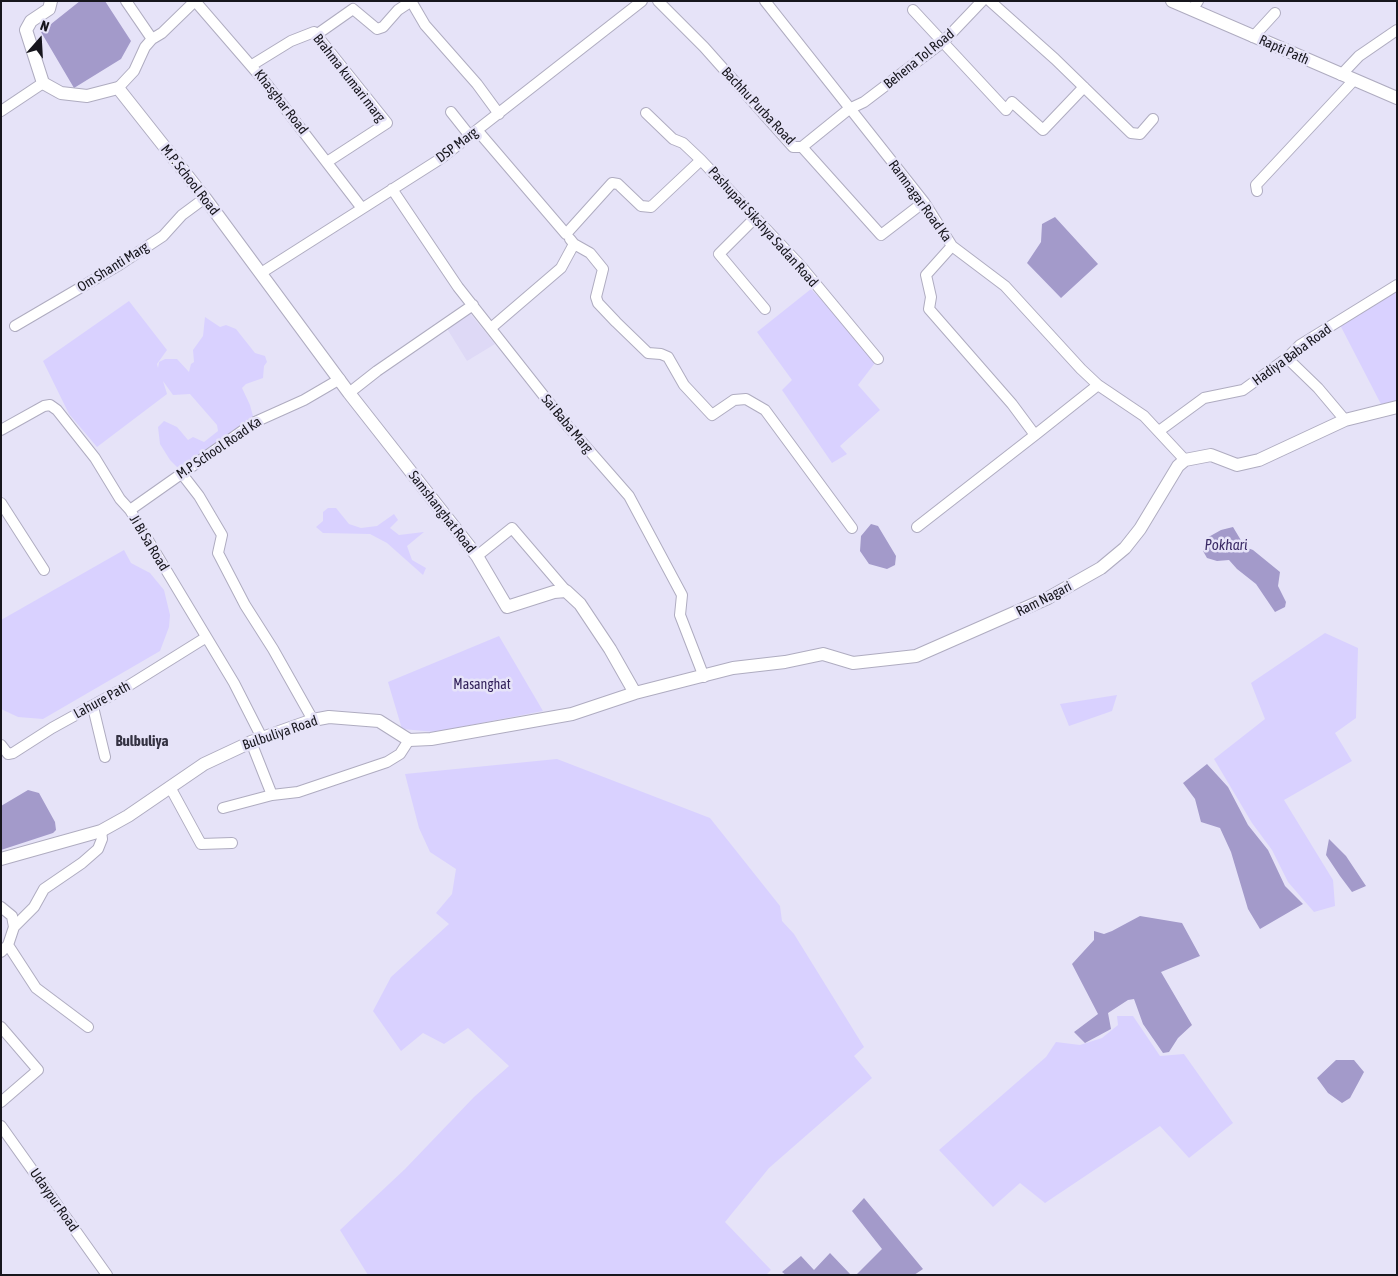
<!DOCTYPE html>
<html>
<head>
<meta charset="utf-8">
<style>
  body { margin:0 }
  #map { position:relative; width:1398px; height:1276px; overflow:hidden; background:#e6e3f8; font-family:"Asap Condensed",sans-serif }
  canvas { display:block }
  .frame { position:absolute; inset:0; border:2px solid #17161d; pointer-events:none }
  .north { position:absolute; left:15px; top:15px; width:50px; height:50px; -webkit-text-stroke:4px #e6e3f8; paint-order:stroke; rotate:19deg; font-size:14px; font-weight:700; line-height:20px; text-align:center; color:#17161d }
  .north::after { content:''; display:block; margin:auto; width:18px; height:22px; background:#17161d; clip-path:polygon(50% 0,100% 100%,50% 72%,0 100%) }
</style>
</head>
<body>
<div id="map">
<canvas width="1398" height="1276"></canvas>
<div class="frame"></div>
<div class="north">N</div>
</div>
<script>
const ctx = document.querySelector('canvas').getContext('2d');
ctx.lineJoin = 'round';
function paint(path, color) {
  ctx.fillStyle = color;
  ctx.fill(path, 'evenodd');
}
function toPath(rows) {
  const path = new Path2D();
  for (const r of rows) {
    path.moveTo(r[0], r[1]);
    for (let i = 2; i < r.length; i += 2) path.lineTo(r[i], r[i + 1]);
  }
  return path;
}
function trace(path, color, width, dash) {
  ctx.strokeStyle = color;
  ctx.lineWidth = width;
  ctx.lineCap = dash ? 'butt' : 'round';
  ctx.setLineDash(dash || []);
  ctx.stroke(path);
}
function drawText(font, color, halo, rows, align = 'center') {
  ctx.font = font + ' "Asap Condensed",sans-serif';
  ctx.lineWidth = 5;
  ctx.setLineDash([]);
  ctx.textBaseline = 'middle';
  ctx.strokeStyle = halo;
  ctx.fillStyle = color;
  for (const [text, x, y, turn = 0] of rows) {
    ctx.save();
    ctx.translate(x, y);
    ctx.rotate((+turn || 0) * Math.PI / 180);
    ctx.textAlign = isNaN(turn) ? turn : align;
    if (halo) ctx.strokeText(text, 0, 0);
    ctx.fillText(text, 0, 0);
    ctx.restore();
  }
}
paint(toPath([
  [468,311,495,344,467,361,446,327]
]), '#ded9f6');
paint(toPath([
  [1397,283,1397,405,1384,410,1338,321],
  [811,289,878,359,858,385,880,410,840,446,847,454,832,463,782,390,792,380,757,332],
  [129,301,167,350,157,364,158,368,159,362,165,359,177,359,189,372,191,364,194,362,193,350,203,336,205,317,220,327,226,325,236,329,255,353,265,356,267,362,264,366,263,378,246,384,242,388,250,405,254,420,189,464,177,467,170,460,160,444,158,427,164,421,177,427,188,440,193,437,204,442,218,431,217,425,190,394,173,395,163,381,167,394,97,447,69,414,43,361],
  [328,508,336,508,349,524,361,528,377,526,394,514,398,520,390,528,399,535,424,532,407,546,412,560,426,568,423,575,387,543,370,534,323,533,316,527,323,521,323,512],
  [124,550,131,563,150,573,164,590,170,615,169,627,160,651,43,719,18,717,1,709,1,620],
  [1325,633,1358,648,1356,718,1335,733,1352,761,1284,800,1333,880,1335,906,1314,912,1288,882,1272,850,1252,823,1214,759,1265,719,1251,683],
  [499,636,543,711,435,732,402,729,388,682],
  [1117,695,1112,711,1069,726,1060,704],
  [557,759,710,818,780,906,782,921,794,934,864,1047,854,1056,872,1078,769,1168,725,1222,771,1270,766,1275,368,1275,340,1230,405,1169,474,1097,509,1066,468,1028,444,1044,423,1033,401,1051,373,1011,391,977,449,924,436,913,452,894,456,869,430,852,419,828,405,774],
  [1117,1016,1133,1016,1160,1056,1184,1054,1233,1123,1189,1158,1160,1126,1045,1203,1020,1183,993,1207,939,1150,1046,1057,1056,1042,1080,1045,1102,1038,1118,1025]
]), '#d9d1ff');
paint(toPath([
  [80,1,105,1,131,41,121,59,74,88,41,32],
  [1055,217,1098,264,1061,298,1027,263,1041,242,1042,224],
  [871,524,878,526,896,556,895,565,887,569,869,564,860,551,861,536],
  [1233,527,1245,547,1253,550,1280,572,1278,586,1286,602,1285,607,1275,612,1256,584,1237,569,1229,560,1217,561,1207,558,1203,551,1205,539,1221,530],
  [1207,764,1228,787,1248,825,1268,850,1285,886,1303,904,1260,929,1248,909,1231,852,1220,828,1201,822,1195,799,1183,783],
  [28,790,39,793,55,822,56,830,53,833,1,850,1,806],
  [1329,839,1346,856,1366,886,1352,892,1340,876,1326,855],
  [1140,916,1182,923,1200,956,1161,972,1192,1025,1178,1038,1169,1052,1163,1053,1143,1024,1134,999,1128,1000,1108,1013,1111,1029,1085,1043,1074,1032,1098,1014,1072,964,1094,940,1094,931,1104,934,1112,931],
  [1336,1060,1354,1060,1364,1072,1350,1098,1342,1103,1328,1093,1317,1078],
  [864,1198,923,1269,914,1275,856,1275,882,1249,852,1211],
  [830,1253,851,1275,786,1275,782,1272,801,1256,814,1270]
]), '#a39aca');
const minor = toPath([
  [126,1,152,39],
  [411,1,425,25,477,84,499,114],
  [658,1,704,47,793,147,802,147,881,235,924,202],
  [765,1,924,202,952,246,1005,286,1081,369,1098,385,1144,416,1185,460],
  [990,1,1055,59,1131,133,1140,134,1153,119],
  [913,10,1006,110,1012,102,1043,130,1084,87],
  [1192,10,1198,1],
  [316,35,353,9,377,29,383,27,398,10,410,2],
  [1253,37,1275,13],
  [252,65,291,41,314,32,387,123,327,162],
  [1341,75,1359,56,1397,30],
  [118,88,134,71,145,47,152,39,162,33,195,1,265,82,361,207],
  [1,111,43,83],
  [451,112,470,136],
  [646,113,673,139,683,143,701,160],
  [477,130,566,234,612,183,618,184,641,206,651,207,701,160,800,265,878,359],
  [802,147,849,109,864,102,943,42,982,1],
  [392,189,458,287,566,424,629,496,682,595,680,615,704,677],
  [1257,191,1256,185,1354,80],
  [755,218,719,254,765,309],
  [574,244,590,253,603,269,596,297,598,303,616,322,648,353,661,354,668,357,684,385,712,415,734,400,746,399,765,410,852,528],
  [952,246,926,275,931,297,929,309,1012,404,1035,435,1098,385],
  [261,273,440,159,642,1],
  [15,326,119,265,163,236,182,215,205,198],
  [491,328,561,268,574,244,570,239],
  [1287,358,1318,388,1345,420],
  [349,393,377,371,473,305],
  [1,430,44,406,50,405,57,410,95,458,120,499,130,510,234,683,262,738],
  [1159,431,1204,398,1243,390,1287,358,1300,345,1397,285],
  [182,474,199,496,222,535,218,553,245,605,273,649,313,720],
  [1,503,44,570],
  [130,510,255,422,304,400,340,379],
  [917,527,1035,435],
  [477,556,512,528,566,591],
  [93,707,105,757],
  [1,745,8,754,13,753,52,728,128,686,205,638],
  [170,787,201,844,232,843],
  [272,795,298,792,387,762,400,754,409,740],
  [223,808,272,795,251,742],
  [1,907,12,916,14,927,8,945,1,952],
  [14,927,34,907,44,889,82,863,98,849,102,839,101,831],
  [8,945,36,988,88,1027],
  [1,1027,38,1070,1,1102],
  [1,1126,107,1275]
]);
const major = toPath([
  [51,1,49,9,31,21,26,30,43,83,61,93,87,96,118,88,205,198,349,393,477,556,507,607,554,592,566,591,580,604,610,649,635,693],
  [1172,1,1397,98],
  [1,859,101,831,128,816,204,764,251,742,313,720,329,717,379,721,409,740,431,739,572,714,635,693,733,668,785,662,823,654,853,663,916,656,1048,598,1101,568,1125,548,1140,529,1178,466,1185,460,1211,455,1237,465,1259,460,1345,420,1397,407]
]);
trace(minor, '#afacc0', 12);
trace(major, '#afacc0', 14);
trace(minor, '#fff', 10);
trace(major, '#fff', 12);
drawText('14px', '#17161d', '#e6e3f8', [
  ["Rapti Path",1284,50,24],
  ["Behena Tol Road",919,59,-39],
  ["Brahma kumari marg",349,78,52],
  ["Khasghar Road",281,102,52],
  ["Bachhu Purba Road",758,106,47],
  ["DSP Marg",457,145,-37],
  ["M.P. School Road",190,180,52],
  ["Ramnagar Road Ka",920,201,54],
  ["Pashupati Sikshya Sadan Road",763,227,48],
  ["Om Shanti Marg",113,267,-32],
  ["Hadiya Baba Road",1292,355,-36],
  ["Sai Baba Marg",567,424,50],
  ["M.P School Road Ka",219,448,-34],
  ["Samshanghat Road",442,512,52],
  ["Ji Bi Sa Road",149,543,59],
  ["Ram Nagari",1044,599,-27],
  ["Lahure Path",102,700,-29],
  ["Bulbuliya Road",280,733,-19],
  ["Udaypur Road",54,1200,55]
]);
drawText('14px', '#301f59', '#e6e3f8', [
  ["Masanghat",482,685]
]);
drawText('italic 15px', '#3b2b66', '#e6e3f8', [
  ["Pokhari",1226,545]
]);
drawText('bold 15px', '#343242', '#e6e3f8', [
  ["Bulbuliya",142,741]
]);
</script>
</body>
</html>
